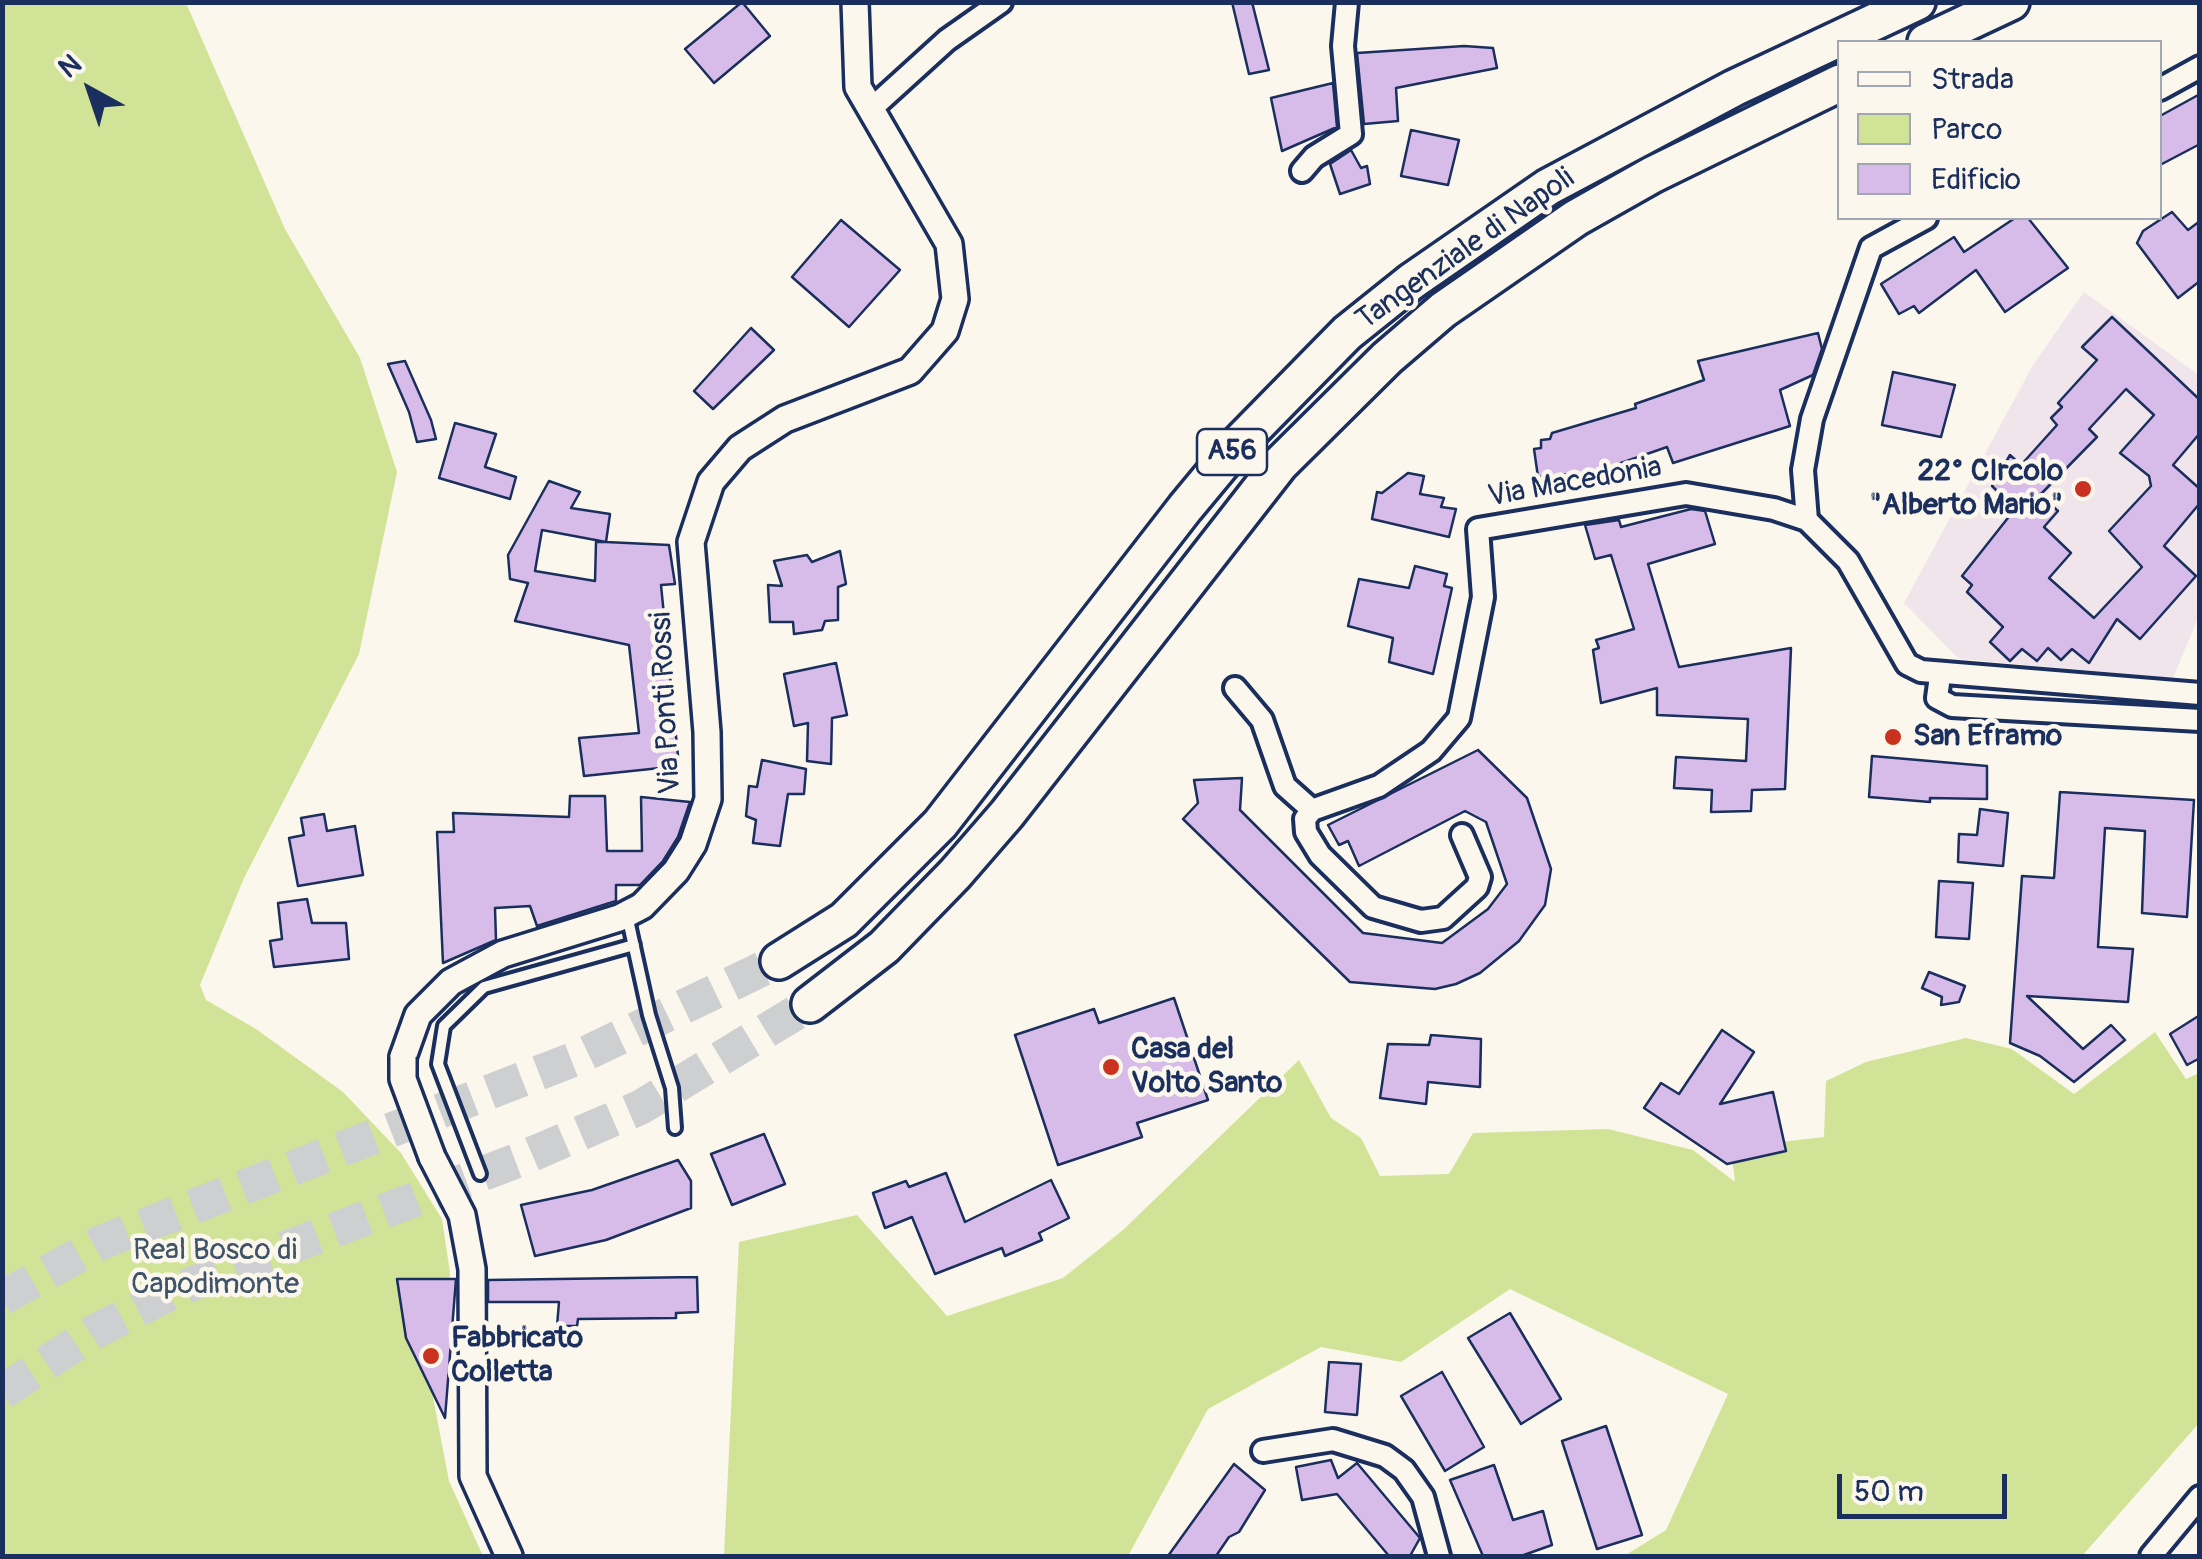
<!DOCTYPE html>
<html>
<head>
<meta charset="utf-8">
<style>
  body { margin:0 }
  #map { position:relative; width:2202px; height:1559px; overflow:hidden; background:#fbf7ec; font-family:Pangolin,sans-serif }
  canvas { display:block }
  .frame { position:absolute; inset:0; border:5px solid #1b2f5e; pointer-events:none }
  .legend { position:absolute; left:1837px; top:40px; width:325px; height:180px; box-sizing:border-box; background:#fbf7ec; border:2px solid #a1a7b3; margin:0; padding:12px 18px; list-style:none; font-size:30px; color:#1b2f5e }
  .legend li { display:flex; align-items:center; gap:20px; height:50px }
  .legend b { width:50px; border:2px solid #a1a7b3 }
  .north { position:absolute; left:40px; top:40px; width:100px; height:100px; -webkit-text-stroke:8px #fbf7ec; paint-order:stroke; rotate:320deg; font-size:28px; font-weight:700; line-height:40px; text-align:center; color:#1b2f5e }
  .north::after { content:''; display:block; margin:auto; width:35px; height:45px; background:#1b2f5e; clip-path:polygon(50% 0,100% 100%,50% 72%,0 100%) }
  .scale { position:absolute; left:1837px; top:1474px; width:170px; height:45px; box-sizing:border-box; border:5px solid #1b2f5e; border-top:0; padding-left:12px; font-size:30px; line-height:35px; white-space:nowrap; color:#1b2f5e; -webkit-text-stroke:8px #fbf7ec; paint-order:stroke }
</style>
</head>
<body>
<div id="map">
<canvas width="2202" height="1559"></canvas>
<div class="frame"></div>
<ul class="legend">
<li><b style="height:12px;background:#fbf7ec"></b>Strada</li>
<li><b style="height:28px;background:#d1e397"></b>Parco</li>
<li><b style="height:28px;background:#d7bbe9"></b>Edificio</li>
</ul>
<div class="north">N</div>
<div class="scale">50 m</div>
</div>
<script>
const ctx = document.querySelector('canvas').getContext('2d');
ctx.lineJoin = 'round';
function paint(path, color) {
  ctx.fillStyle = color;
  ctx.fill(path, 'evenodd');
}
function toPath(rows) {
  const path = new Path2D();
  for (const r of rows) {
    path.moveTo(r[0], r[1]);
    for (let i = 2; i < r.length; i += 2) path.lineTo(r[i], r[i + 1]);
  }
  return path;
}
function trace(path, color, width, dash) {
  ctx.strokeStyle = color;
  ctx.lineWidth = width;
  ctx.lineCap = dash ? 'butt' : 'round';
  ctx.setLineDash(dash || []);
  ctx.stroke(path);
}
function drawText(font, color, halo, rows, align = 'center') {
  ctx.font = font + ' Pangolin,sans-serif';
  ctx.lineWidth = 9;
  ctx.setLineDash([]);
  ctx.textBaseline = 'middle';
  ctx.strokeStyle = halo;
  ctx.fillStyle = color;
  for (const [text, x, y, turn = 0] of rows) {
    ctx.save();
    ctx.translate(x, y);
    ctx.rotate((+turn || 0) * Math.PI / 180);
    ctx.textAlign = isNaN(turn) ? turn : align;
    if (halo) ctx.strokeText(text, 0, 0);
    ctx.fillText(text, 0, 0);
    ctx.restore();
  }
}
paint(toPath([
  [2084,292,2199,375,2199,616,2173,678,1959,659,1904,603,2033,365]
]), '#f0e5eb');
paint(toPath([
  [3,3,186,3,285,229,360,358,397,472,359,654,244,878,200,985,206,1000,256,1029,343,1092,401,1153,442,1219,450,1273,446,1401,433,1397,449,1481,483,1556,3,1556],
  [2155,1032,2186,1079,2199,1073,2199,1423,2082,1556,1624,1556,1666,1530,1728,1394,1510,1289,1401,1362,1321,1347,1208,1409,1128,1556,724,1556,739,1242,857,1215,947,1316,1063,1278,1123,1230,1299,1060,1331,1118,1361,1138,1380,1176,1449,1174,1473,1133,1608,1129,1693,1150,1735,1182,1731,1148,1824,1137,1826,1081,1866,1062,1966,1038,2012,1049,2074,1094]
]), '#d1e397');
const building = toPath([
  [742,2,770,36,714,83,685,49,742,2],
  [1232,2,1252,2,1269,70,1249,74,1232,2],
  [1464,46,1493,48,1497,68,1396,88,1398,121,1364,124,1357,53,1464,46],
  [1333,83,1337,127,1282,151,1271,98,1333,83],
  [2200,94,2200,144,2160,165,2160,116,2200,94],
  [1411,130,1459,140,1448,185,1401,176,1411,130],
  [1351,150,1361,168,1367,166,1370,184,1340,194,1330,164,1351,150],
  [2172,212,2188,230,2200,221,2200,281,2178,298,2137,243,2143,231,2172,212],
  [2015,218,2028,218,2068,268,2005,312,1976,270,1919,313,1914,306,1899,314,1881,284,1954,237,1964,252,2015,218],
  [841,220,900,270,849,327,792,277,841,220],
  [2112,317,2200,400,2200,433,2173,465,2200,489,2200,503,2164,546,2196,576,2140,639,2117,619,2089,663,2072,649,2061,660,2048,648,2037,661,2022,649,2010,661,1990,642,2003,627,1967,592,1972,585,1962,576,2015,509,1992,486,2010,455,2021,465,2057,425,2051,418,2062,407,2058,403,2097,360,2082,347,2112,317],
  [2126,389,2154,415,2120,453,2149,476,2151,486,2109,531,2142,567,2094,618,2049,578,2071,553,2044,527,2058,511,2040,495,2097,437,2089,429,2126,389],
  [751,328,774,350,713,409,694,391,751,328],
  [1818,333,1822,349,1813,375,1780,390,1790,426,1673,463,1667,447,1595,472,1538,477,1534,449,1541,448,1541,440,1550,439,1552,433,1636,408,1635,404,1704,380,1698,361,1818,333],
  [405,361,431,420,436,439,417,442,409,412,388,364,405,361],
  [1893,372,1955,385,1941,437,1882,425,1893,372],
  [455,423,496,434,485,467,516,477,510,499,439,478,455,423],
  [1408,473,1424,476,1420,494,1444,498,1441,507,1456,509,1449,537,1372,519,1377,492,1382,493,1408,473],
  [549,481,580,492,571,508,610,514,606,542,669,545,675,584,661,585,679,766,584,776,579,738,639,733,629,645,515,621,528,583,510,579,508,555,549,481],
  [542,530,606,542,596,542,595,581,535,571,542,530],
  [1691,509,1705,511,1715,544,1648,564,1679,667,1791,648,1785,789,1752,790,1751,811,1711,812,1712,790,1674,788,1676,757,1746,761,1748,719,1657,715,1657,688,1601,703,1593,650,1599,648,1596,640,1634,629,1611,555,1595,559,1585,525,1619,520,1621,527,1691,509],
  [840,551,846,584,838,587,838,620,825,621,822,630,794,634,793,622,770,622,768,585,782,586,774,561,807,555,812,562,840,551],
  [1415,566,1447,574,1444,586,1452,588,1433,674,1389,662,1393,638,1348,626,1359,579,1409,588,1415,566],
  [836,663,847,715,832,718,831,764,807,761,808,723,794,726,784,674,836,663],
  [1478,750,1527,798,1551,869,1545,905,1519,941,1480,973,1456,984,1435,989,1350,982,1183,819,1198,803,1194,780,1242,778,1240,810,1363,933,1442,943,1488,909,1507,884,1486,822,1465,811,1359,866,1348,841,1339,845,1328,825,1478,750],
  [1872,756,1987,766,1987,799,1930,798,1930,802,1869,797,1872,756],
  [762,760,806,769,804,794,788,794,780,846,753,843,756,820,746,816,749,786,757,787,762,760],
  [2060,792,2194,800,2187,917,2142,913,2145,831,2105,828,2098,947,2133,949,2128,1002,2027,996,2083,1049,2111,1025,2125,1040,2074,1082,2040,1056,2010,1043,2022,876,2054,878,2060,792],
  [570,796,605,796,607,851,642,851,641,797,690,802,678,837,663,861,640,885,616,885,616,901,537,926,530,906,495,908,496,940,443,963,437,832,454,832,453,813,569,817,570,796],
  [1980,809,2008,813,2003,866,1958,862,1959,834,1977,835,1980,809],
  [324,814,327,831,355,826,363,875,298,886,289,838,304,835,301,818,324,814],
  [1939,881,1973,883,1969,939,1936,937,1939,881],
  [307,899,312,923,346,923,349,959,274,967,270,941,282,939,278,903,307,899],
  [1929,972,1965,986,1959,1002,1941,1005,1942,997,1922,988,1929,972],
  [1174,998,1208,1100,1137,1123,1142,1137,1058,1165,1015,1035,1094,1009,1099,1023,1174,998],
  [2200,1015,2200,1058,2187,1065,2170,1034,2200,1015],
  [1722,1030,1754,1052,1720,1104,1773,1092,1786,1151,1727,1164,1644,1108,1661,1083,1679,1094,1722,1030],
  [1431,1035,1481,1039,1480,1087,1428,1082,1426,1104,1380,1098,1388,1044,1429,1045,1431,1035],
  [764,1134,785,1184,732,1205,711,1154,764,1134],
  [678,1160,691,1181,691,1208,606,1240,535,1256,521,1205,592,1190,678,1160],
  [946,1173,965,1222,1051,1180,1069,1218,1039,1233,1042,1240,1005,1256,1002,1248,935,1274,912,1217,885,1228,873,1193,906,1181,909,1187,946,1173],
  [697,1277,698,1312,676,1313,676,1318,578,1319,577,1326,557,1326,559,1302,488,1302,488,1280,697,1277],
  [397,1279,456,1279,445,1418,406,1338,397,1279],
  [1510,1313,1561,1399,1521,1424,1468,1338,1510,1313],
  [1329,1362,1361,1364,1357,1415,1325,1412,1329,1362],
  [1442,1372,1484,1447,1445,1471,1401,1396,1442,1372],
  [1606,1426,1642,1535,1597,1549,1562,1441,1606,1426],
  [1331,1460,1338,1478,1357,1463,1420,1538,1410,1556,1389,1556,1337,1494,1302,1500,1296,1467,1331,1460],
  [1234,1464,1265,1490,1239,1532,1229,1537,1216,1556,1168,1556,1234,1464],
  [1494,1465,1513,1520,1543,1511,1552,1545,1521,1556,1483,1556,1450,1480,1494,1465]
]);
paint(building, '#d7bbe9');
trace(building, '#1b2f5e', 2.5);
trace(toPath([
  [2,1298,102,1242,572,1060,779,961],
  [2,1392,94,1332,176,1290,516,1161,641,1107,810,1004]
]), '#cecfd0', 35, [35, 18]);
const service = toPath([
  [627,915,649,1015,672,1088,675,1128],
  [480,1174,438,1064,444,1026,484,987,634,945]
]);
const minor = toPath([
  [2160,89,2200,67],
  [871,109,947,40,1001,2],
  [1302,171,1314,157,1351,134,1343,46,1347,2],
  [1807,520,1803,470,1812,419,1871,248,1926,218],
  [1940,676,1937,698,1952,706,2200,720],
  [1235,688,1262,720,1285,786,1312,810],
  [1462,835,1480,877,1477,887,1443,918,1421,921,1373,907,1320,855,1306,832,1305,819,1312,810,1379,786,1431,751,1459,718,1483,597,1478,529,1686,494,1774,509,1807,520,1848,561,1907,664,1921,671,2200,694],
  [1263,1451,1333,1440,1385,1456,1404,1470,1423,1497,1439,1556],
  [2151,1556,2200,1497]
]);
const tertiary = toPath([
  [403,1057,418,1015,451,982,503,954,619,918,642,906,676,871,693,844,708,799,707,732,691,542,711,482,740,448,785,419,910,371,945,331,955,299,949,244,858,87,855,2],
  [432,1157,462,1215,472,1269,473,1476,509,1556]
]);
const motorway = toPath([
  [1926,42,2011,2],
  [779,961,844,920,940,824,1185,508,1239,443,1347,333,1412,281,1548,187,1734,88,1917,2],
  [810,1004,884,947,955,874,1007,814,1280,464,1387,358,1443,310,1576,218,1652,175,1840,83]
]);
trace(service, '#1b2f5e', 18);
trace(minor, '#1b2f5e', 28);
trace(tertiary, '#1b2f5e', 32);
trace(motorway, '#1b2f5e', 42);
trace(service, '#fbf7ec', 10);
trace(minor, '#fbf7ec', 20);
trace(tertiary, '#fbf7ec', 25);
trace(motorway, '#fbf7ec', 35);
const tertiaryBridge = toPath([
  [403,1057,403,1079,432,1157]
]);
trace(tertiaryBridge, '#1b2f5e', 32, []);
trace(tertiaryBridge, '#fbf7ec', 25);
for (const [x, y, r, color] of [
  [2083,489,10,"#c8321e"],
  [1893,737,10,"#c8321e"],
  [1111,1067,10,"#c8321e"],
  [431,1356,10,"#c8321e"]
]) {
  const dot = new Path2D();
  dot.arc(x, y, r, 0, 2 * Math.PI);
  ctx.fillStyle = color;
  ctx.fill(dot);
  trace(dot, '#fbf7ec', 4);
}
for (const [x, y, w] of [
  [1232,452,70]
]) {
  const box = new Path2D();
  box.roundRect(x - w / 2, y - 23, w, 46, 8);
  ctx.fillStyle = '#fbf7ec';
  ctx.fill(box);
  trace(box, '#1b2f5e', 2.5);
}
drawText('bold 28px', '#1b2f5e', null, [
  ["A56",1232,452]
]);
drawText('30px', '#1b2f5e', '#fbf7ec', [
  ["Tangenziale di Napoli",1466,250,-35],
  ["Via Macedonia",1575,483,-10],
  ["Via Ponti Rossi",667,703,-93]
]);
drawText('bold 30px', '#1b2f5e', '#fbf7ec', [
  ["22° CIrcolo",2063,472,"right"],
  ["\"Alberto Mario\"",2063,506,"right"],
  ["San Eframo",1913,737],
  ["Casa del",1131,1050],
  ["Volto Santo",1131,1084],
  ["Fabbricato",451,1339],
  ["Colletta",451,1373]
], 'left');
drawText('30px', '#3f5369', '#fbf7ec', [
  ["Real Bosco di",215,1251],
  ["Capodimonte",215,1285]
]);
</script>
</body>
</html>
